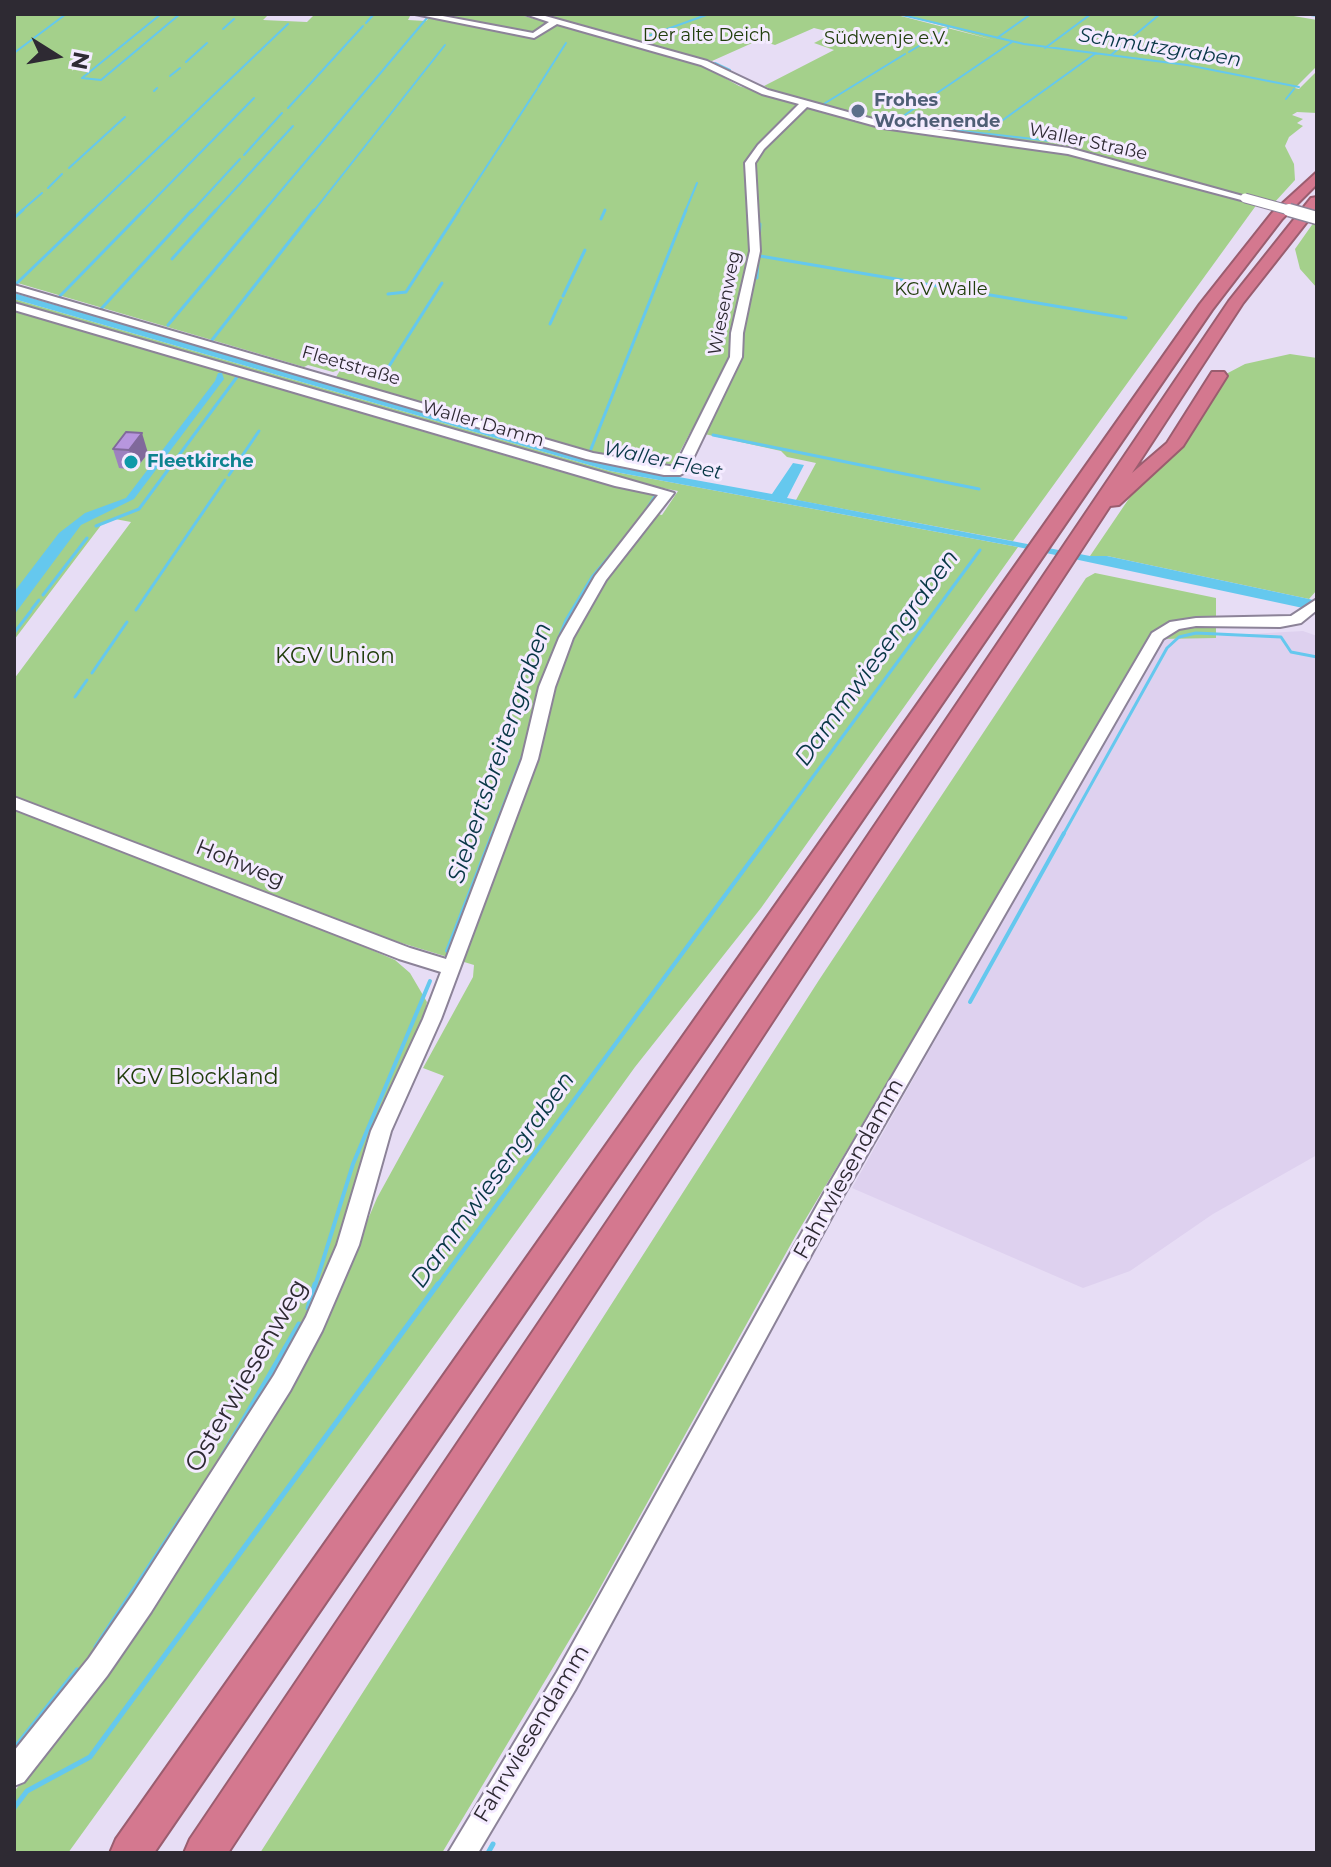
<!DOCTYPE html>
<html>
<head>
<meta charset="utf-8">
<style>
  body { margin:0 }
  #map { position:relative; width:1331px; height:1867px; overflow:hidden; background:#e7ddf5; font-family:Montserrat,sans-serif }
  canvas { display:block }
  .frame { position:absolute; inset:0; border:16px solid #2e2a33; pointer-events:none }
  .north { position:absolute; left:16px; top:16px; width:80px; height:80px; -webkit-text-stroke:6px #f4ebff; paint-order:stroke; rotate:101deg; font-size:22px; font-weight:700; line-height:32px; text-align:center; color:#2e2a33 }
  .north::after { content:''; display:block; margin:auto; width:28px; height:36px; background:#2e2a33; clip-path:polygon(50% 0,100% 100%,50% 72%,0 100%) }
</style>
</head>
<body>
<div id="map">
<canvas width="1331" height="1867"></canvas>
<div class="frame"></div>
<div class="north">N</div>
</div>
<script>
const ctx = document.querySelector('canvas').getContext('2d');
ctx.lineJoin = 'round';
function paint(path, color) {
  ctx.fillStyle = color;
  ctx.fill(path, 'evenodd');
}
function toPath(rows) {
  const path = new Path2D();
  for (const r of rows) {
    path.moveTo(r[0], r[1]);
    for (let i = 2; i < r.length; i += 2) path.lineTo(r[i], r[i + 1]);
  }
  return path;
}
function trace(path, color, width, dash) {
  ctx.strokeStyle = color;
  ctx.lineWidth = width;
  ctx.lineCap = dash ? 'butt' : 'round';
  ctx.setLineDash(dash || []);
  ctx.stroke(path);
}
function drawText(font, color, halo, rows, align = 'center') {
  ctx.font = font + ' Montserrat,sans-serif';
  ctx.lineWidth = 6;
  ctx.setLineDash([]);
  ctx.textBaseline = 'middle';
  ctx.strokeStyle = halo;
  ctx.fillStyle = color;
  for (const [text, x, y, turn = 0] of rows) {
    ctx.save();
    ctx.translate(x, y);
    ctx.rotate((+turn || 0) * Math.PI / 180);
    ctx.textAlign = isNaN(turn) ? turn : align;
    if (halo) ctx.strokeText(text, 0, 0);
    ctx.fillText(text, 0, 0);
    ctx.restore();
  }
}
paint(toPath([
  [1303,631,1317,636,1317,1155,1213,1214,1130,1271,1083,1288,852,1188,1161,639]
]), '#ded1ef');
paint(toPath([
  [14,14,269,14,263,20,307,22,315,14,411,14,408,20,426,21,431,16,424,14,517,14,702,65,739,86,811,108,764,86,834,50,814,43,834,33,814,28,775,45,759,40,712,61,540,14,893,14,994,40,900,14,1282,14,1317,20,1317,66,1295,88,1299,89,1317,71,1317,113,1297,112,1292,115,1303,119,1297,123,1303,126,1289,137,1285,146,1294,164,1295,180,1274,203,1260,200,1013,541,796,500,816,463,787,457,781,451,691,431,675,461,666,468,593,453,336,377,341,369,333,372,308,365,304,367,14,282],
  [1314,222,1317,222,1317,288,1300,269,1295,249],
  [14,299,610,471,1018,547,761,908,635,1067,68,1853,14,1853,14,1792,149,1611,354,1252,377,1198,444,1076,423,1068,473,977,474,965,385,938,14,796,14,679,131,522,115,519,102,524,14,640,14,311,558,471,658,495,647,512,662,515,678,491,631,482,14,304],
  [1290,354,1317,358,1317,590,1309,599,1107,556,1090,556,1130,497,1190,432,1226,374,1245,364],
  [1095,573,1216,598,1216,638,1161,639,962,990,946,985,796,1235,591,1604,442,1853,260,1853,819,980,1086,578],
  [14,810,297,918,395,960,410,973,427,1002,423,1019,386,1097,360,1164,330,1267,299,1336,233,1446,61,1702,14,1760]
]), '#a4d08b');
paint(toPath([
  [14,293,613,465,772,494,793,463,804,465,787,498,1090,556,1107,556,1309,599,1317,601,1317,611,1018,547,610,471,14,299],
  [218,373,222,373,224,379,134,499,81,525,14,615,14,592,59,533,85,513,126,498,215,381]
]), '#65c8ee');
trace(toPath([
  [161,14,82,78,101,80,180,14],
  [898,14,1024,44,1187,65,1299,87],
  [1304,14,1317,16],
  [366,23,374,14],
  [223,29,234,19],
  [648,36,709,14],
  [997,38,1031,14],
  [1045,48,1091,14],
  [909,52,948,28],
  [14,53,66,14],
  [1111,55,1160,14],
  [186,62,207,43],
  [715,63,730,70],
  [170,76,180,68],
  [538,87,566,43],
  [154,91,157,88],
  [774,91,810,102],
  [1286,99,1294,89],
  [822,105,905,54],
  [288,108,363,26],
  [866,117,892,123],
  [893,123,1012,42],
  [900,124,1069,143],
  [989,130,1096,53],
  [244,155,282,113],
  [69,168,125,117],
  [48,188,62,174],
  [20,212,42,193],
  [91,212,288,24],
  [142,212,254,98],
  [191,212,240,159],
  [214,212,293,126],
  [263,212,427,18],
  [313,212,445,45],
  [457,212,537,89],
  [685,212,697,183]
]), '#65c8ee', 2);
trace(toPath([
  [14,218,23,210],
  [601,219,605,210],
  [760,256,1126,318],
  [172,259,216,210],
  [757,278,760,224],
  [16,284,93,210],
  [388,294,406,292,459,210],
  [60,296,144,210],
  [563,296,585,250],
  [101,309,192,210],
  [550,324,561,300],
  [168,325,265,210],
  [212,340,314,210],
  [379,382,442,283],
  [713,435,979,489],
  [591,449,686,210],
  [229,475,259,431],
  [643,515,655,496],
  [96,526,139,509,237,377],
  [43,595,87,538],
  [32,609,39,600],
  [136,610,225,480],
  [14,633,31,611],
  [92,673,127,622],
  [540,685,566,620,592,577,625,538],
  [75,697,87,680],
  [492,835,524,752],
  [770,835,980,550],
  [1063,835,1167,648,1179,637,1196,633,1281,637,1291,652,1317,657]
]), '#65c8ee', 3);
trace(toPath([
  [447,951,493,833],
  [970,1002,1064,833],
  [315,1286,353,1164,430,981],
  [437,1286,771,833]
]), '#65c8ee', 4);
trace(toPath([
  [308,1308,315,1284],
  [223,1455,299,1324],
  [96,1647,181,1519],
  [14,1749,77,1670],
  [14,1808,27,1791,90,1757,438,1284],
  [488,1853,493,1844]
]), '#65c8ee', 5);
const minor = toPath([
  [415,14,432,14,533,33,549,22,525,14,538,14,707,61,768,90,884,122,1069,148,1250,198,1245,201,1068,154,883,128,807,107,764,149,755,163,760,251,743,333,742,357,687,471,680,475,664,475,586,459,14,291,14,285,593,453,675,467,730,357,731,333,750,251,745,163,758,145,799,104,762,94,701,65,557,24,534,38,415,14],
  [14,303,674,493,606,580,573,638,555,687,538,759,441,1019,391,1131,359,1245,322,1331,290,1391,151,1612,107,1676,24,1782,14,1786,14,1751,89,1658,133,1594,274,1375,306,1317,337,1245,371,1131,423,1019,441,972,399,959,14,809,14,797,410,948,446,959,522,759,539,687,559,638,595,576,658,495,615,486,14,310,14,303],
  [1317,599,1317,610,1301,623,1280,627,1196,626,1179,629,1163,639,842,1198,575,1690,478,1853,448,1853,557,1672,828,1186,1152,633,1170,622,1196,618,1291,616,1317,599]
]);
const highway = toPath([
  [1317,172,1317,184,1282,219,1212,310,154,1853,110,1853,116,1839,1200,304,1272,213,1317,172],
  [1317,197,1317,209,1243,303,1132,473,1167,443,1212,372,1224,372,1227,376,1183,446,1119,505,1110,506,228,1853,184,1853,190,1839,1229,301,1311,198,1317,197]
]);
trace(minor, '#8c8398', 4);
trace(highway, '#9a5d6f', 4);
paint(minor, '#fff');
paint(highway, '#d4788f');
const minorBridgeFar1 = toPath([
  [1245,198,1296,212]
]);
const minorBridge = toPath([
  [1289,210,1317,218]
]);
trace(minorBridgeFar1, '#8c8398', 11, []);
trace(minorBridge, '#8c8398', 15, []);
trace(minorBridgeFar1, '#fff', 9);
trace(minorBridge, '#fff', 12);
paint(toPath([
  [113,449,148,453,135,470,119,468]
]), '#9d81bf');
paint(toPath([
  [142,433,148,453,135,470,129,450]
]), '#80699b');
const building = toPath([
  [126,432,142,433,129,450,113,449,126,432]
]);
paint(building, '#b796de');
trace(building, '#80699b', 2);
for (const [x, y, r, color] of [
  [858,111,8,"#5c6f8a"],
  [131,462,8,"#0f9aa8"]
]) {
  const dot = new Path2D();
  dot.arc(x, y, r, 0, 2 * Math.PI);
  ctx.fillStyle = color;
  ctx.fill(dot);
  trace(dot, '#f4ebff', 3);
}
drawText('18px', '#213e0c', '#f4ebff', [
  ["Der alte Deich",707,36],
  ["Südwenje e.V.",886,39],
  ["KGV Walle",941,290]
]);
drawText('bold 18px', '#4e5e75', '#f4ebff', [
  ["Frohes",874,101],
  ["Wochenende",874,122]
], 'left');
drawText('18px', '#2e2a33', '#f4ebff', [
  ["Waller Straße",1088,142,12],
  ["Wiesenweg",725,303,-79],
  ["Fleetstraße",351,366,16],
  ["Waller Damm",483,424,16]
]);
drawText('bold 18px', '#0d838f', '#f4ebff', [
  ["Fleetkirche",147,462]
], 'left');
drawText('italic 20px', '#083746', '#f4ebff', [
  ["Schmutzgraben",1160,48,9],
  ["Waller Fleet",663,461,12]
]);
drawText('22px', '#213e0c', '#f4ebff', [
  ["KGV Union",335,657],
  ["KGV Blockland",197,1078]
]);
drawText('22px', '#2e2a33', '#f4ebff', [
  ["Hohweg",240,864,22],
  ["Fahrwiesendamm",849,1169,-61],
  ["Fahrwiesendamm",532,1734,-59]
]);
drawText('italic 24px', '#083746', '#f4ebff', [
  ["Dammwiesengraben",877,658,-54],
  ["Siebertsbreitengraben",500,753,-71],
  ["Dammwiesengraben",493,1180,-54]
]);
drawText('26px', '#2e2a33', '#f4ebff', [
  ["Osterwiesenweg",247,1376,-60]
]);
</script>
</body>
</html>
